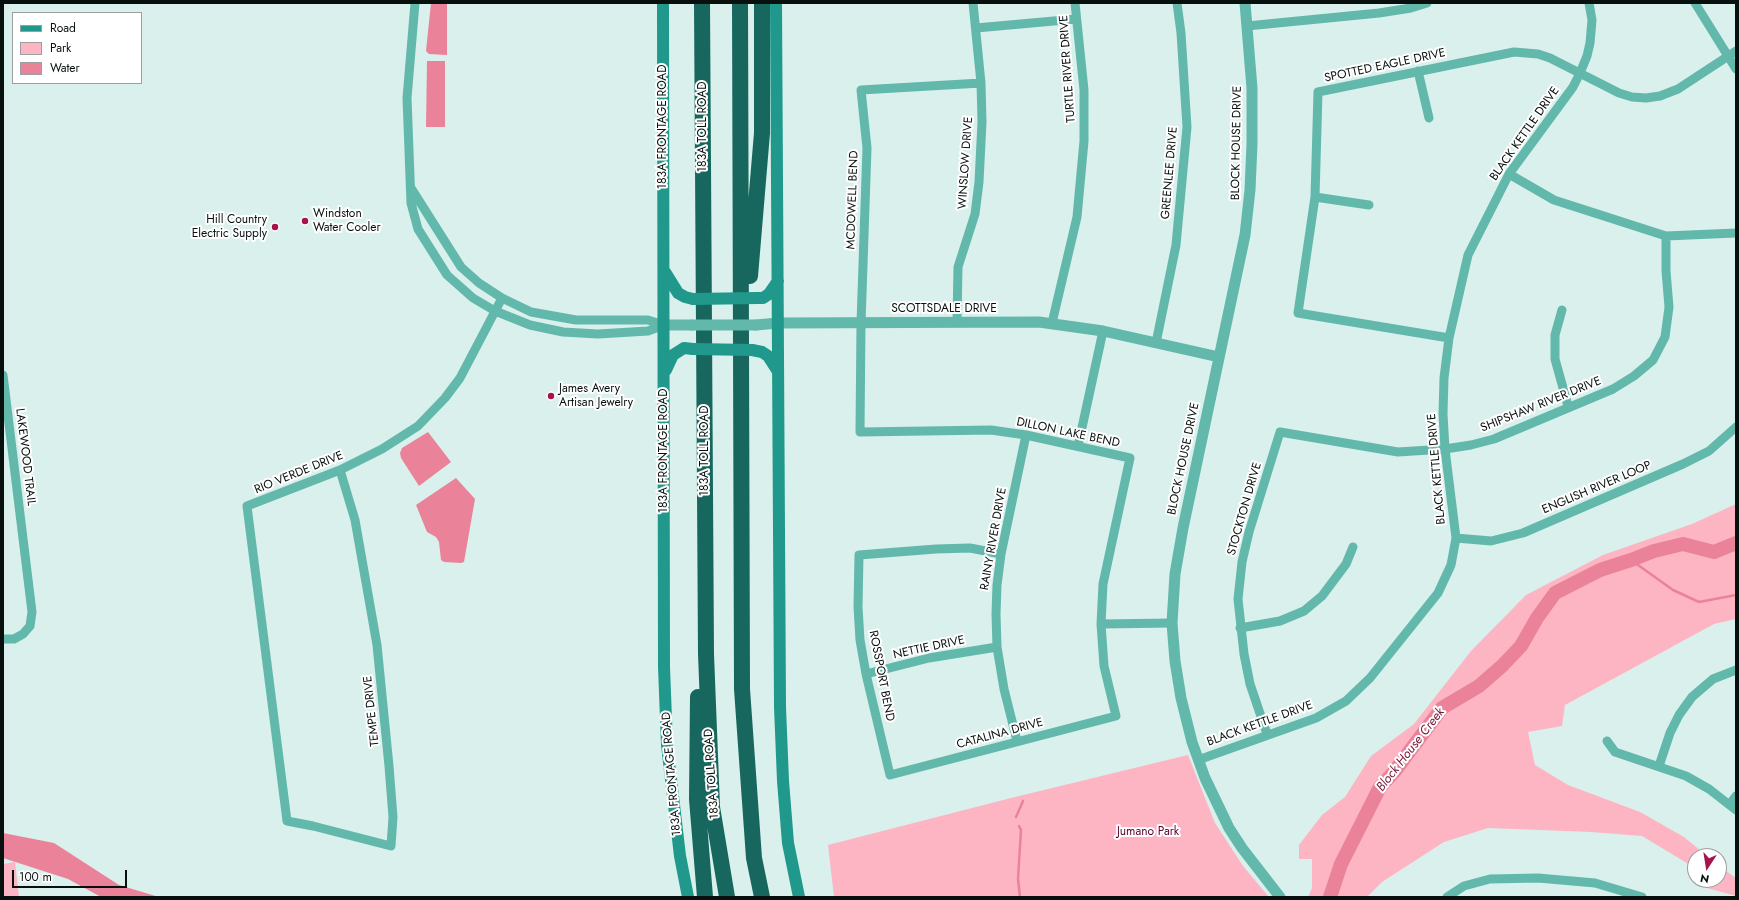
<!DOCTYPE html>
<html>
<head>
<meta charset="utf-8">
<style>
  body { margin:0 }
  #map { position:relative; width:1739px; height:900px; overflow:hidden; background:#daf0ec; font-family:Jost,sans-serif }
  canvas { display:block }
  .frame { position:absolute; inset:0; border:4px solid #08100e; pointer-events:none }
  .legend { position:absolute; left:12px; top:12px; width:130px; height:72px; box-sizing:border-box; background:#fff; border:1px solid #9c9f9f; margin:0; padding:5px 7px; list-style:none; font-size:12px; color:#08100e }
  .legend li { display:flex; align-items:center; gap:8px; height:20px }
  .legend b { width:20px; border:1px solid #9c9f9f }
  .north { position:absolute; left:1687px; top:848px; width:40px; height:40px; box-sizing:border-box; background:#fff; border:1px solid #9c9f9f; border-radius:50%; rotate:192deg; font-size:11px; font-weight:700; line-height:16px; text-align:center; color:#08100e }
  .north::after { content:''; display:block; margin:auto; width:14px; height:18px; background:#a7134c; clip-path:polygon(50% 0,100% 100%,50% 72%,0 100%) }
  .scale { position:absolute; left:12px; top:870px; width:115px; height:18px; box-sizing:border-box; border:2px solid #08100e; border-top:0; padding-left:5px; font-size:12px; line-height:14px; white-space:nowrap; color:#08100e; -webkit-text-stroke:3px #fff; paint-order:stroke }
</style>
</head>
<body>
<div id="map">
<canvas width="1739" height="900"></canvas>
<div class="frame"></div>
<ul class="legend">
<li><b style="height:5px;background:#20998c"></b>Road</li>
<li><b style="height:11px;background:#fdb5c3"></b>Park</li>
<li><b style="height:11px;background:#ea839a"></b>Water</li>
</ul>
<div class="north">N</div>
<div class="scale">100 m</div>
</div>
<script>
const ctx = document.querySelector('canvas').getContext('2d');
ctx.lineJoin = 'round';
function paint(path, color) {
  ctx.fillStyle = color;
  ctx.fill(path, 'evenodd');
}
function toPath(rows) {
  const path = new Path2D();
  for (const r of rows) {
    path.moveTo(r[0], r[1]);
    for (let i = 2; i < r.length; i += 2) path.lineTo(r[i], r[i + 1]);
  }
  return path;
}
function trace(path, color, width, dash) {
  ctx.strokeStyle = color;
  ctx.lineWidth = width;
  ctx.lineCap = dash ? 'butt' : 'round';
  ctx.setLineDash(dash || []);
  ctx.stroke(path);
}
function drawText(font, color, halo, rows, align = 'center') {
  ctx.font = font + ' Jost,sans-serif';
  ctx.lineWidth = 4;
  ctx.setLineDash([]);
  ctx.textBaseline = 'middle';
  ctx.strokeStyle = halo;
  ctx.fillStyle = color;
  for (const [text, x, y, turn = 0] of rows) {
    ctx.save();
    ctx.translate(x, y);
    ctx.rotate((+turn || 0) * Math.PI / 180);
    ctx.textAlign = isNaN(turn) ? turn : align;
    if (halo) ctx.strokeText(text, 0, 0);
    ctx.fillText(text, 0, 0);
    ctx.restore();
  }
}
paint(toPath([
  [1736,504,1736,619,1714,624,1565,705,1562,726,1528,732,1535,765,1568,785,1640,812,1684,837,1707,856,1695,856,1695,868,1642,836,1591,832,1488,828,1444,842,1382,882,1367,897,1308,897,1312,888,1312,859,1299,859,1299,845,1322,815,1345,797,1371,756,1414,724,1471,651,1526,595,1603,555,1692,524],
  [1188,755,1215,823,1243,866,1269,897,834,897,828,845,1011,798],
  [15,862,19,897,3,897,3,864],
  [1719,866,1736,878,1736,896,1707,888,1704,880,1719,880]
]), '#fdb5c3');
paint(toPath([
  [431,3,447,3,447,55,429,54,426,51],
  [427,61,445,61,445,127,426,127],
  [428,432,451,462,419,486,401,458,400,453,402,448],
  [456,478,475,499,464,562,461,563,444,562,441,560,439,542,436,537,427,532,416,505],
  [3,833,54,843,119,885,159,897,101,897,68,879,3,858]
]), '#ea839a');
trace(toPath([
  [1631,560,1673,590,1699,602,1736,595],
  [1016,817,1023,801],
  [1019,826,1021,830,1018,879,1020,897]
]), '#ea839a', 2.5);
trace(toPath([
  [1330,897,1341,864,1380,787,1394,772,1442,708,1479,686,1502,666,1521,646,1537,618,1555,593,1600,570,1631,560,1654,551,1683,544,1714,552,1736,543]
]), '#ea839a', 14);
trace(toPath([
  [415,3,407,98,411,203,418,229,447,275,473,298,495,311,530,325,563,332,598,334,648,331,664,325],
  [1695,3,1736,69],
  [1247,26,1379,13,1411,8,1427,3],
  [976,28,1076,19],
  [1418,71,1429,118],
  [981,83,861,90,867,148,861,323,860,432,991,430,1026,435,1130,458,1103,584,1101,624,1104,666,1116,716,890,775,866,674,860,640,858,607,859,555,936,549,970,548,1001,554],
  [1509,174,1554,200,1666,236,1736,233],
  [411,188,461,267,479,283,502,298,531,312,576,320,648,320,664,325],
  [1315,197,1369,205],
  [1562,310,1555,335,1555,359,1568,406],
  [957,322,958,267,975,214,979,182,982,122,981,83,973,3],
  [1052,323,1077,217,1084,141,1084,90,1075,3],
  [1449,338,1298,313,1315,197,1318,92,1514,52,1538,54,1550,58,1619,93,1632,97,1646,98,1660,96,1678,89,1736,51],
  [1156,343,1176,245,1187,127,1181,33,1177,3],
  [3,375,32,612,30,626,23,634,14,639,3,639],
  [1078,446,1103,331],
  [340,470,355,520,377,645,389,766,393,817,391,846,313,826,287,821,247,506,340,470,382,449,418,426,445,398,460,378,502,298],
  [1456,538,1491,541,1523,533,1683,464,1709,451,1736,427],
  [1101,624,1172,623],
  [1240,628,1280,621,1304,611,1322,596,1346,564,1353,547],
  [866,674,929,658,997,647],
  [1267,734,1250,684,1244,654,1238,599,1242,562,1249,532,1280,432,1398,452,1445,449,1471,445,1494,439,1613,389,1634,376,1653,360,1665,337,1669,307,1666,271,1666,236],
  [1017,741,1004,689,997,647,996,614,997,585,1001,554,1026,435],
  [1607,741,1615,752,1686,776,1709,789,1736,810],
  [1198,760,1316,718,1346,701,1370,678,1438,593,1451,565,1456,538,1445,449,1443,414,1444,378,1449,338,1468,255,1509,174,1573,87,1580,73,1587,56,1590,43,1592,20,1589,3],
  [1659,766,1670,733,1679,715,1692,697,1713,679,1736,670],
  [1730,804,1736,796],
  [1447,897,1464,886,1490,879,1538,878,1595,883,1642,897]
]), '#63b8ac', 9);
trace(toPath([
  [1245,3,1252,88,1252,144,1250,190,1245,235,1183,528,1175,574,1172,623,1175,661,1181,698,1192,742,1205,778,1229,828,1242,848,1280,897],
  [664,325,692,325],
  [756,325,778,323,1039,322,1103,331,1219,357]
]), '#63b8ac', 11);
trace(toPath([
  [663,3,664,667,667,745,680,856,688,897],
  [776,3,780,707,783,781,788,843,799,897],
  [665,272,678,293,685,297,693,299],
  [757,298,763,298,769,294,778,281],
  [752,350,762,352,768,356,777,370],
  [666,370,673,355,684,348,693,349]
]), '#20998c', 12);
trace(toPath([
  [702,3,706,654,712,807,727,897],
  [740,3,742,689,754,858,762,897],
  [750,276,762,133,762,3],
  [698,697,697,799,705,897]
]), '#17675e', 16);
trace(toPath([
  [692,325,756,325]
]), '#63b8ac', 11);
trace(toPath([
  [693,299,757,298],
  [693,349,752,350]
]), '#20998c', 12);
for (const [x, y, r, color] of [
  [305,221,4,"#a7134c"],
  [275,227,4,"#a7134c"],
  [551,396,4,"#a7134c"]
]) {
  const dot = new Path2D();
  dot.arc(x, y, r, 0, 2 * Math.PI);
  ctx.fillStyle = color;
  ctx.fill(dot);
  trace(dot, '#fff', 1.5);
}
drawText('12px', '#08100e', '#fff', [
  ["SPOTTED EAGLE DRIVE",1385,66,-12],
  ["TURTLE RIVER DRIVE",1068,69,-94],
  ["183A FRONTAGE ROAD",663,127,-90],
  ["183A TOLL ROAD",703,127,-90],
  ["BLACK KETTLE DRIVE",1525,134,-55],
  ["BLOCK HOUSE DRIVE",1237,143,-89],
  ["WINSLOW DRIVE",966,163,-86],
  ["GREENLEE DRIVE",1170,173,-85],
  ["MCDOWELL BEND",853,200,-88],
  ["SCOTTSDALE DRIVE",944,309],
  ["SHIPSHAW RIVER DRIVE",1541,405,-22],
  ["DILLON LAKE BEND",1068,433,12],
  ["183A FRONTAGE ROAD",664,451,-90],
  ["183A TOLL ROAD",705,451,-90],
  ["LAKEWOOD TRAIL",25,457,83],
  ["BLOCK HOUSE DRIVE",1184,459,-78],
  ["BLACK KETTLE DRIVE",1437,469,-95],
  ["RIO VERDE DRIVE",299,473,-22],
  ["ENGLISH RIVER LOOP",1597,488,-23],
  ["STOCKTON DRIVE",1245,509,-74],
  ["RAINY RIVER DRIVE",994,539,-80],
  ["NETTIE DRIVE",929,648,-12],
  ["ROSSPORT BEND",881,676,79],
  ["TEMPE DRIVE",372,711,-96],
  ["BLACK KETTLE DRIVE",1260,724,-20],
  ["CATALINA DRIVE",1000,734,-15],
  ["183A FRONTAGE ROAD",672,774,-95],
  ["183A TOLL ROAD",712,774,-94]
]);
drawText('12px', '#08100e', '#fff', [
  ["Windston",313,214],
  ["Water Cooler",313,228],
  ["Hill Country",267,220,"right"],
  ["Electric Supply",267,234,"right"],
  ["James Avery",559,389],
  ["Artisan Jewelry",559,403]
], 'left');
drawText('12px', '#600027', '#fff', [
  ["Jumano Park",1148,832]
]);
drawText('italic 13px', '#751a37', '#fff', [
  ["Block House Creek",1411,750,-52]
]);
</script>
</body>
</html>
